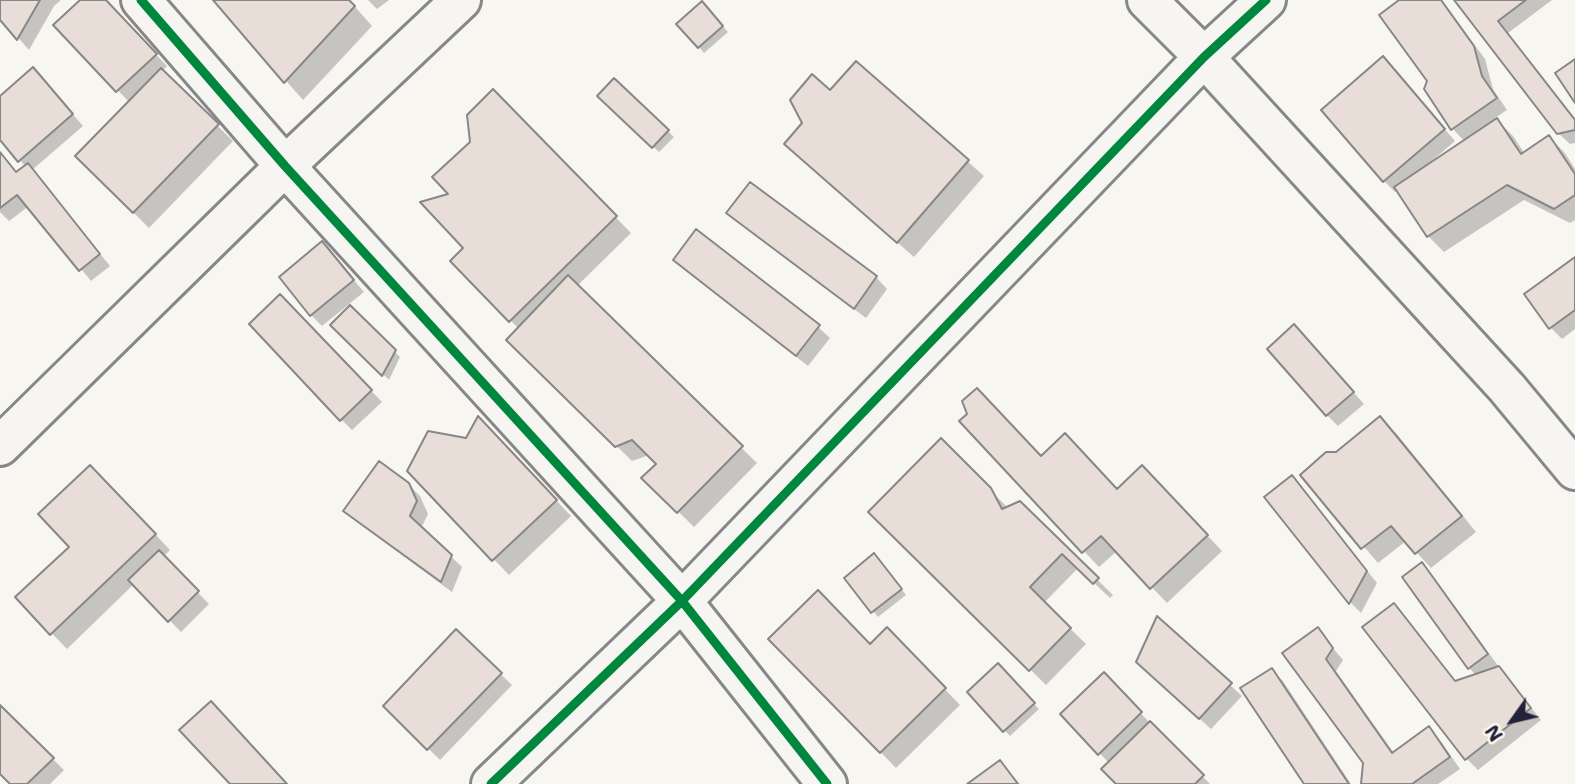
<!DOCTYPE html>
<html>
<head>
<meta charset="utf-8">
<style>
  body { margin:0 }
  #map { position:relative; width:1575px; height:784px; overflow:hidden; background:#f8f6f0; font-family:"Shantell Sans",sans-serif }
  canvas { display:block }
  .north { position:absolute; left:1477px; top:686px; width:70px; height:70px; -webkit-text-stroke:5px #fbf7ec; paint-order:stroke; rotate:236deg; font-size:19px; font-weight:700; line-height:28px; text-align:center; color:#22223b }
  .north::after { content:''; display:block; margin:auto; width:24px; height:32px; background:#22223b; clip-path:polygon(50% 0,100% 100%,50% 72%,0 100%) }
</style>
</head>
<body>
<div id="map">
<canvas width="1575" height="784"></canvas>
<div class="north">N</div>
</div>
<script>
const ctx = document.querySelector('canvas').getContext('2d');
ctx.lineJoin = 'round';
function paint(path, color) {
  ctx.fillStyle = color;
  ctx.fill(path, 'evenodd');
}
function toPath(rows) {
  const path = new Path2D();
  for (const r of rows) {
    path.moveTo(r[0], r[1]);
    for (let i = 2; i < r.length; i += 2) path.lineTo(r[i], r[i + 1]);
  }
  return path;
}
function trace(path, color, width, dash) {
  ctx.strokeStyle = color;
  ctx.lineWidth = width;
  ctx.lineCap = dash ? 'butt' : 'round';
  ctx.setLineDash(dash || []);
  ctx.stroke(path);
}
paint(toPath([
  [0,0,61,0,54,6,29,50,0,17],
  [83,0,104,0,167,66,162,71,233,141,149,228,77,156,130,103,56,25],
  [215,0,349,0,372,26,303,100],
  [368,0,389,0,377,9],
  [1402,0,1442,0,1485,59,1493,89,1507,110,1495,118,1513,136,1525,154,1549,137,1565,153,1575,169,1575,220,1570,223,1524,200,1444,252,1428,236,1398,190,1395,192,1384,181,1383,58,1455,141,1433,160,1434,162,1465,142,1453,129,1426,89,1429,81],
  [1456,0,1552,0,1508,33,1575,120,1575,143,1570,144,1558,133],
  [707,9,728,32,704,53,679,24],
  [856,63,984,176,914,257,786,144],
  [614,80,674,137,659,152,600,96],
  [44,81,83,126,32,170,110,266,91,281,29,206,9,221,0,212,0,152,17,174,26,167,0,138,0,98],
  [493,92,631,233,577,286,757,463,694,527,644,478,658,464,649,455,632,461,508,340,519,329,452,261,466,248,451,195],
  [750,184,876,277,887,289,866,318,740,224,729,213],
  [322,243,364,292,322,326,311,315],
  [1575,259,1575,329,1562,339,1551,328],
  [687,271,818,327,830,338,808,366],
  [280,296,382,402,352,430,341,419],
  [350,307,400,357,389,380,338,330],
  [1305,338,1364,404,1338,426,1327,415],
  [969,414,1041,458,1117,491,1158,483,1222,551,1167,603,1117,551,1099,567,961,422],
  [1380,418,1396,433,1476,532,1431,568,1406,541,1378,563,1302,475,1336,454],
  [493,434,571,516,509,575,409,471,467,440],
  [941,441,1008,508,1019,503,1113,595,1110,598,1078,568,1044,603,1086,644,1046,685,871,512],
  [1291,477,1377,583,1361,613,1350,602],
  [106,482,170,550,163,557,209,604,181,632,134,584,67,649,17,597,71,547],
  [408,484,420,496,428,514,421,528,462,567,452,592,357,522,345,511],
  [879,561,906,595,878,617,846,578],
  [1422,565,1433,576,1499,667,1541,720,1478,770,1466,758,1394,605,1456,682,1476,675,1469,668],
  [887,629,960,705,896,768,771,639,870,646],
  [1317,629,1343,660,1336,671,1394,753,1428,729,1440,740,1460,769,1438,784,1363,784,1365,762,1285,653],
  [456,632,512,685,440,760,385,706],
  [998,666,1039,709,1010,736,969,692],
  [1271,670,1283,681,1351,784,1306,784],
  [1149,673,1230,685,1242,696,1211,729],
  [1104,675,1152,725,1210,784,1118,784,1109,763,1062,714],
  [0,707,64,770,50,784,13,784,0,771],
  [1000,762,1020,784,970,784]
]), '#0003');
const building = toPath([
  [0,0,40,0,17,40,0,20,0,0],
  [80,0,106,0,157,54,116,92,53,25,80,0],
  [213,0,349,0,355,6,284,83,213,0],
  [1399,0,1441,0,1474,46,1482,76,1497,98,1451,130,1424,89,1427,81,1379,15,1399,0],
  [1454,0,1526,0,1498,21,1575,120,1575,130,1557,134,1454,0],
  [702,1,723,26,698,48,676,24,702,1],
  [1383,56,1445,129,1383,182,1321,110,1383,56],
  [1575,59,1575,103,1555,73,1575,59],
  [856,61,969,160,897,243,784,144,802,123,790,100,812,74,830,90,856,61],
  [33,67,73,114,18,162,0,140,0,96,33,67],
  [161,68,219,124,133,213,75,156,161,68],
  [614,78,669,130,652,148,597,96,614,78],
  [493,89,617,216,509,322,450,261,463,248,420,202,448,194,432,177,470,142,467,115,493,89],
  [1497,118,1521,154,1549,135,1575,174,1575,195,1554,209,1507,185,1427,237,1394,187,1497,118],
  [0,152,16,172,28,163,100,254,79,271,17,195,0,208,0,152],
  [750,182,877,276,854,309,726,213,750,182],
  [696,229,820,325,796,356,673,260,696,229],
  [322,241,354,280,310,316,279,277,322,241],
  [1575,257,1575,310,1549,329,1524,294,1575,257],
  [568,275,743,446,677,513,641,478,656,464,632,440,615,447,506,340,568,275],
  [280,294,372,390,340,421,249,324,280,294],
  [350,305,396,350,382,376,330,325,350,305],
  [1294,324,1354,392,1326,416,1267,349,1294,324],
  [977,388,1041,456,1065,433,1117,489,1142,465,1208,535,1150,589,1101,536,1082,553,959,421,967,414,962,401,977,388],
  [478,416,557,500,492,561,407,471,428,431,466,438,478,416],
  [1380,416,1462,516,1415,554,1391,526,1361,549,1300,475,1326,452,1336,452,1380,416],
  [941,438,991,488,1002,509,1020,501,1099,578,1093,584,1062,554,1030,587,1071,628,1029,671,868,512,941,438],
  [379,461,409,483,417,501,410,516,452,555,441,582,343,511,379,461],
  [90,465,156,534,50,635,15,597,69,547,38,514,90,465],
  [1292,475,1367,571,1349,604,1264,497,1292,475],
  [159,550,199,591,168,622,128,580,159,550],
  [874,553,902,589,871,613,844,578,874,553],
  [1422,562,1488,654,1468,669,1402,577,1422,562],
  [818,590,870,644,887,627,946,688,880,753,768,639,818,590],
  [1394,603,1455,681,1499,666,1531,708,1465,760,1362,627,1394,603],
  [1157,616,1232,683,1199,719,1136,662,1157,616],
  [1318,627,1333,648,1326,659,1392,753,1429,726,1450,757,1412,784,1361,784,1363,763,1282,653,1318,627],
  [456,629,502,673,427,750,383,706,456,629],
  [998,663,1035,703,1003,732,967,692,998,663],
  [1272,668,1349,784,1304,784,1240,688,1272,668],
  [1104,672,1142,712,1098,755,1060,714,1104,672],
  [211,701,287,784,230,784,179,730,211,701],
  [0,705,54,758,27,784,10,784,0,774,0,705],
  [1150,721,1204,775,1195,784,1116,784,1101,769,1150,721],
  [1000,760,1018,784,967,784,1000,760]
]);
paint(building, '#e9ded7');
trace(building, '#878688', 2);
const minor = toPath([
  [141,0,285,166,682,601,827,784],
  [1147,0,1204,57,1507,388,1575,470],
  [0,446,285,166,461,0],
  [491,784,682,601,1204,57,1266,0]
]);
trace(minor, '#878688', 44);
trace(minor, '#f6f5f1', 38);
trace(toPath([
  [141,0,285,166,682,601,827,784],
  [491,784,682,601,1204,57,1266,0]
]), '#00873e', 9);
</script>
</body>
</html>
